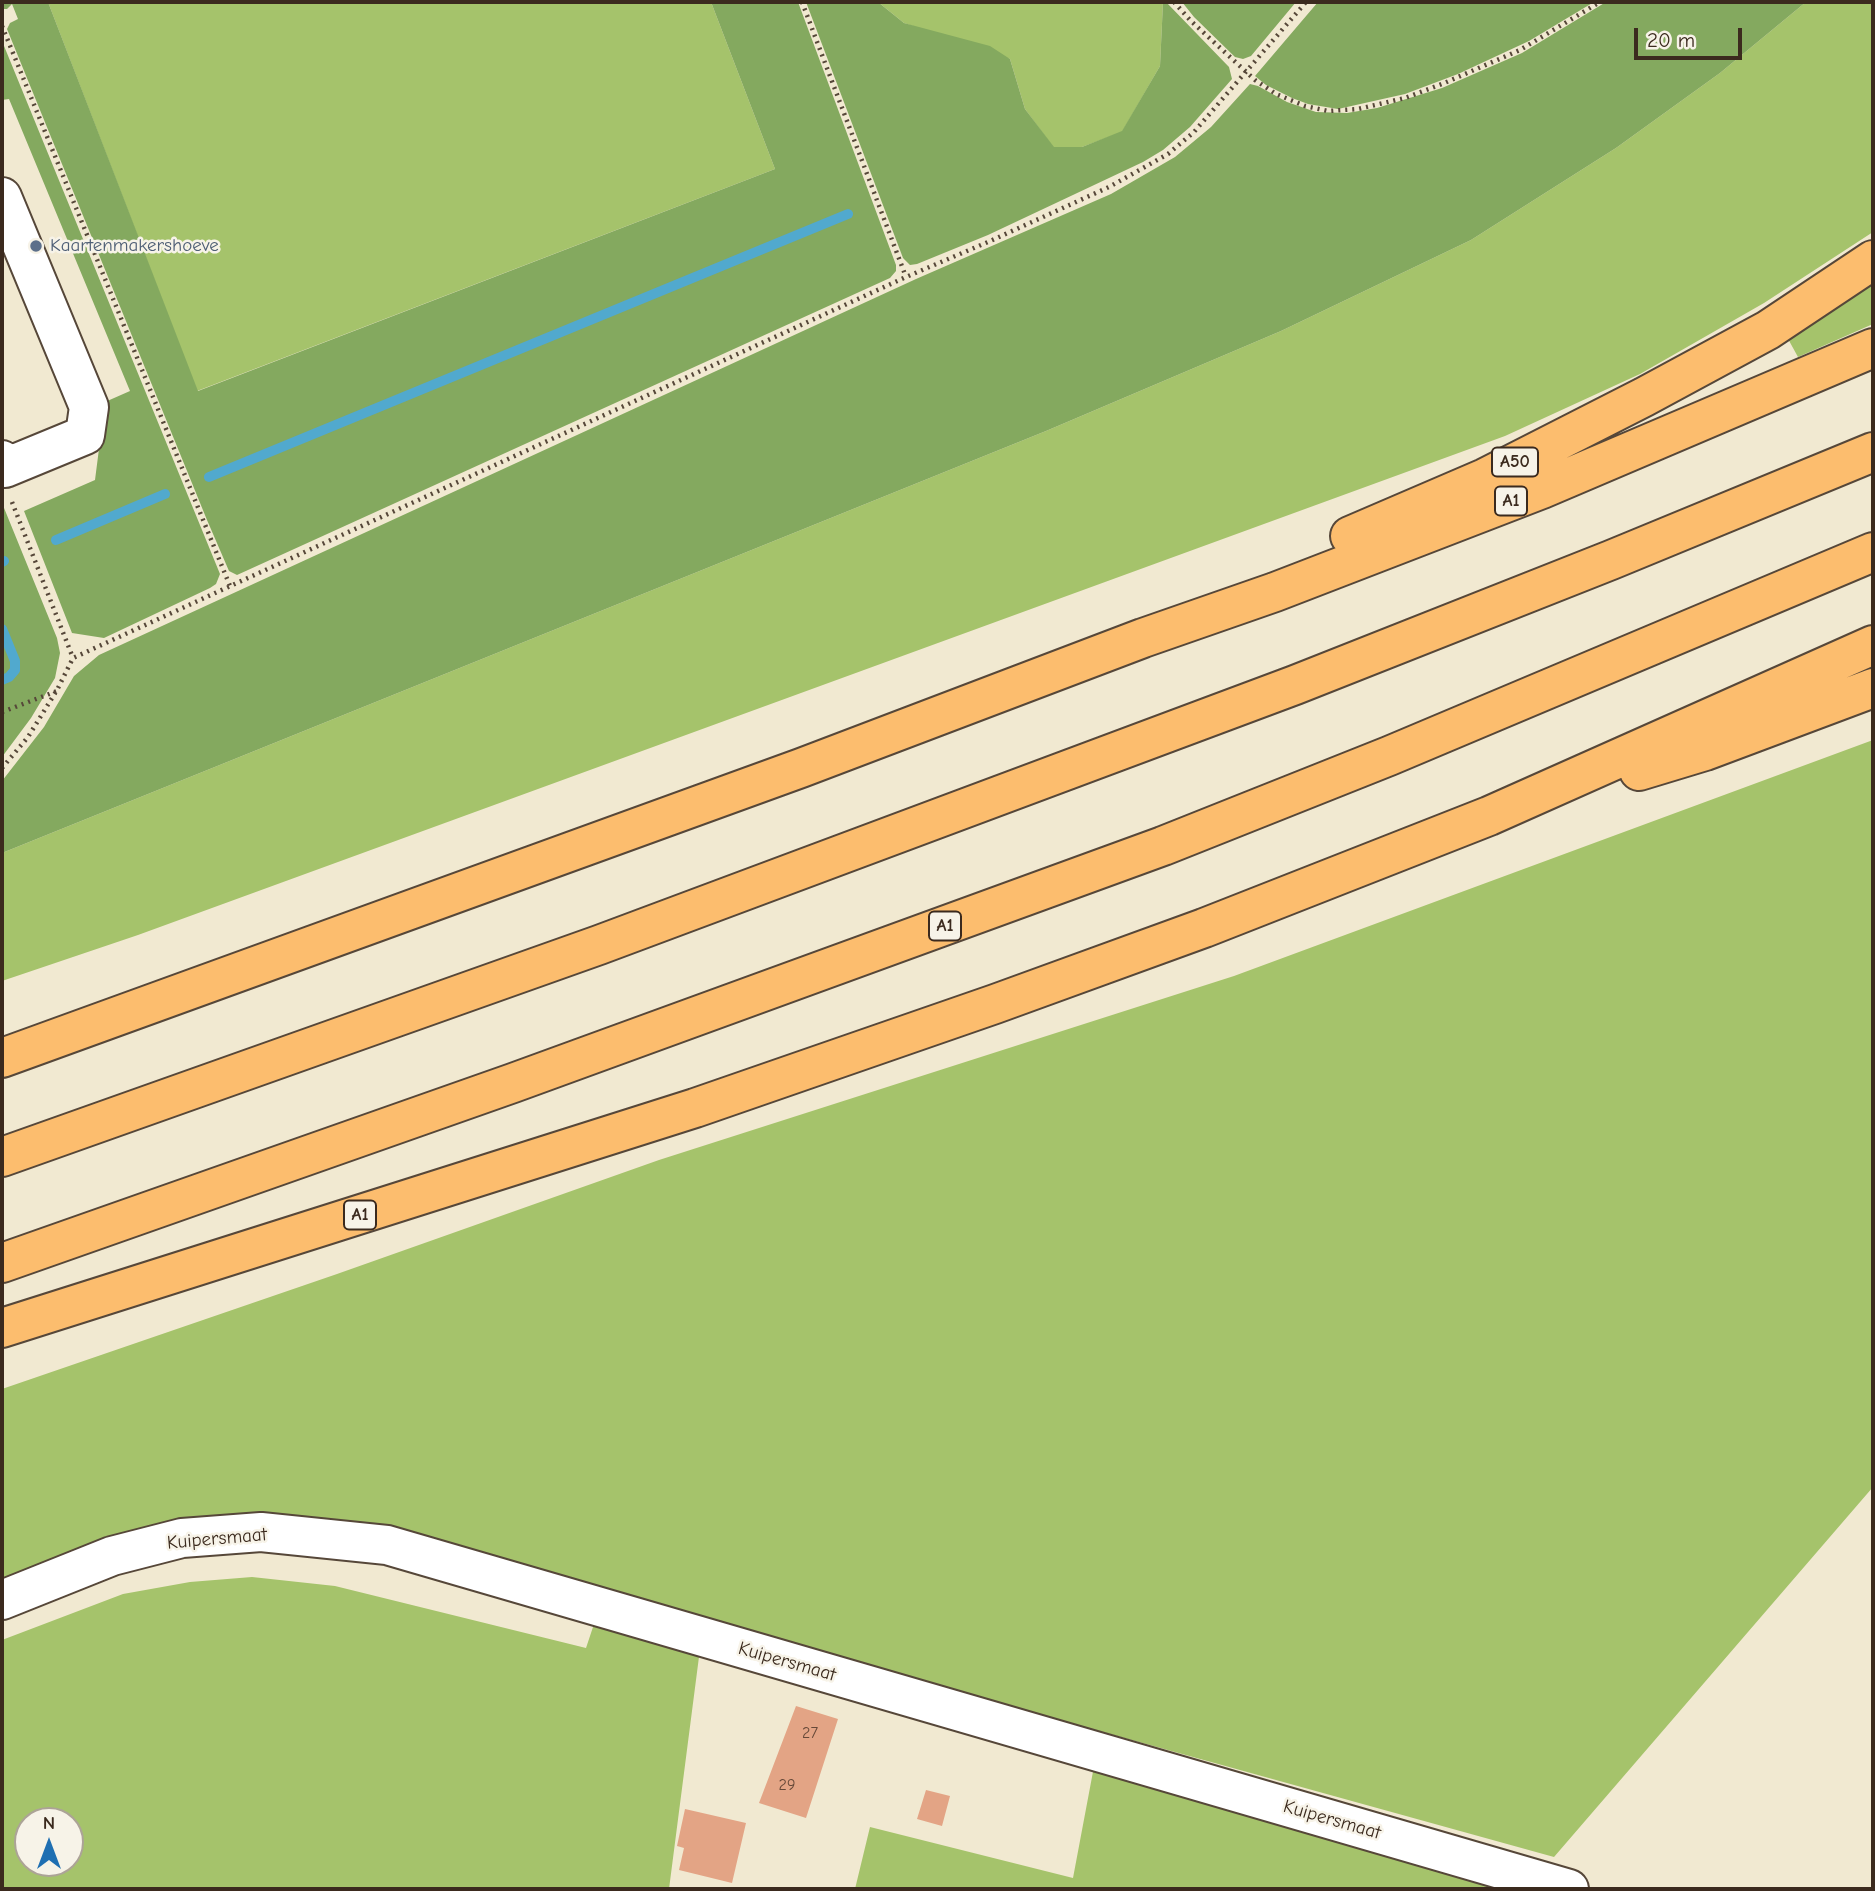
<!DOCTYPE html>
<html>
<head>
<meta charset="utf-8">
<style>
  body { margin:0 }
  #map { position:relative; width:1875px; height:1891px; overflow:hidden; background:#f1e9d1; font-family:"Comic Neue",sans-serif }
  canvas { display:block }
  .frame { position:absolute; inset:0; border:4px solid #3b2a1e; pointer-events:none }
  .north { position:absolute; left:14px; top:1807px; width:70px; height:70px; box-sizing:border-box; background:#f7f3e8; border:2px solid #aca397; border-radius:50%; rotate:0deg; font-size:19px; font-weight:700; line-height:28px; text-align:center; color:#3b2a1e }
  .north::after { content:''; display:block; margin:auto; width:24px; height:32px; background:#1f6fb2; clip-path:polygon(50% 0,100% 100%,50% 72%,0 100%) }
  .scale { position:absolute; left:1634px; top:28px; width:108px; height:32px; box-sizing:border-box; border:4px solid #3b2a1e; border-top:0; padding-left:9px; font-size:21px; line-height:24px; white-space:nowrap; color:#3b2a1e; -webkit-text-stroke:5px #f7f3e8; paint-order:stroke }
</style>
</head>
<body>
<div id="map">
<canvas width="1875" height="1891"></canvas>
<div class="frame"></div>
<div class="north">N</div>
<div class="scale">20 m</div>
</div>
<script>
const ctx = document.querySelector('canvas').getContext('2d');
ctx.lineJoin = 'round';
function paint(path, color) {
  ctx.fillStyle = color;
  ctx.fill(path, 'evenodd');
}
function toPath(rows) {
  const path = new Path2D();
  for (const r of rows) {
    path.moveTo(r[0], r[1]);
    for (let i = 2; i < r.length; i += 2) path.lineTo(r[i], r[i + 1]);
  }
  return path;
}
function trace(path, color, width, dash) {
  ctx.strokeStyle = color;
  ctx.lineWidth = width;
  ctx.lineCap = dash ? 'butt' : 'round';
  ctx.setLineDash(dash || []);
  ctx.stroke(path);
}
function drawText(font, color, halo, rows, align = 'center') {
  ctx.font = font + ' "Comic Neue",sans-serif';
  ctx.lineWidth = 5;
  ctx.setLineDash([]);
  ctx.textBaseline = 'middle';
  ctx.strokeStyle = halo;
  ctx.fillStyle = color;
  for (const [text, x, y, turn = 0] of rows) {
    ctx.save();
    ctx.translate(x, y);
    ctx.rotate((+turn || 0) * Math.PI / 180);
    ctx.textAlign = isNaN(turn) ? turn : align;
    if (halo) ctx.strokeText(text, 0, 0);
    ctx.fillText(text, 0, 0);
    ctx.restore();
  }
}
paint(toPath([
  [48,2,711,2,775,169,197,391],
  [878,2,1163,2,1160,66,1122,132,1082,147,1053,147,1025,109,1010,59,904,23],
  [1806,2,1873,2,1873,232,1764,303,1640,374,1505,436,138,935,2,981,2,853,1046,431,1281,331,1471,240,1616,148,1720,73],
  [1873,279,1873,324,1798,357,1787,337],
  [1873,740,1873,1487,1554,1857,601,1593,331,1522,2,1586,2,1389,337,1274,659,1160,1234,976],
  [252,1577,335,1586,586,1648,596,1618,700,1649,669,1889,2,1889,2,1640,123,1594,190,1582],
  [28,1821,70,1821,70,1863,28,1863],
  [1095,1761,1528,1889,855,1889,870,1827,1073,1878]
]), '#a5c36b');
paint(toPath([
  [2,2,48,2,198,391,775,169,711,2,798,2,896,265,896,271,890,278,237,575,229,571,207,520,7,29,10,23,18,19,12,4,7,9,2,9],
  [806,2,878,2,904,23,990,46,1010,59,1025,109,1054,147,1082,147,1122,131,1160,66,1163,2,1166,2,1229,67,1232,79,1190,127,1163,150,1143,162,988,235,917,264,910,265,903,258],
  [1182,2,1296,2,1251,56,1243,59,1235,57,1194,17],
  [1318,2,1594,2,1529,41,1458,74,1405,94,1338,109,1308,104,1292,98,1266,85,1255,76],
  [1606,2,1806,2,1720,73,1616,148,1471,240,1281,331,1046,431,2,853,2,781,44,727,74,676,99,655,916,279,1111,194,1175,157,1211,127,1250,84,1258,86,1287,102,1316,112,1347,113,1377,108,1442,88,1522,53],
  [2,41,220,574,216,584,210,588,104,638,72,633,24,511,95,480,105,402,130,391,9,99,2,100],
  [2,503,57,638,60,653,55,678,31,718,2,757]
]), '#84a95f');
trace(toPath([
  [209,477,848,214],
  [56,540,165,494],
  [2,562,4,561],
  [2,629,15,661,15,670,9,677,2,680]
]), '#51a9ce', 10);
paint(toPath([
  [796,1706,838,1719,806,1818,759,1803],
  [926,1790,950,1796,942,1826,917,1819],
  [685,1809,746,1823,732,1883,679,1870,684,1848,677,1846]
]), '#e3a485');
const minor = toPath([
  [2,197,89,407,85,435,5,468,2,460],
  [2,1600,112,1556,182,1538,261,1532,387,1545,1569,1889]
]);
const highway = toPath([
  [1350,536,1485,478,1644,397,1768,330,1873,260],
  [1639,771,1705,751,1873,688],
  [2,1058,801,768,1143,638,1275,592,1542,489,1873,348],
  [2,1157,599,945,1295,685,1611,560,1873,452],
  [2,1263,513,1083,1163,846,1389,756,1873,552],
  [2,1328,695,1108,995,1004,1204,928,1489,816,1873,645]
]);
trace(minor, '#564739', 42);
trace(highway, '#564739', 42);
trace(toPath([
  [802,2,906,277],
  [1174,2,1191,21,1255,80,1276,94,1305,106,1328,111,1358,109,1405,98,1442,84,1520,50,1600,2],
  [2,26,230,586],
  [12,502,73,658],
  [2,712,57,691],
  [2,768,28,737,57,690,73,658,906,277,988,242,1109,187,1168,154,1194,132,1306,2]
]), '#564739', 4.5, [2, 5]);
trace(minor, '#fff', 38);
trace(highway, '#fcbd6e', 38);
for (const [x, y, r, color] of [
  [36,246,7,"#5c6f8a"]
]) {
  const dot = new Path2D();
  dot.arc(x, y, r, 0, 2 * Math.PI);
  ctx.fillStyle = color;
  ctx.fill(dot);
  trace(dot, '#f7f3e8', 2.5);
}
drawText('16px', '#654838', null, [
  ["27",810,1733],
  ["29",787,1785]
]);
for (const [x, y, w] of [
  [1515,462,46],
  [1511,501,32],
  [945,926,32],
  [360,1215,32]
]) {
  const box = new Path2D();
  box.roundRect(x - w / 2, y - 14.5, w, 29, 5);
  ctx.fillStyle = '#f7f3e8';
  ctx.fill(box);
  trace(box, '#3b2a1e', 2);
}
drawText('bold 18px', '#3b2a1e', null, [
  ["A50",1515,462],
  ["A1",1511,501],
  ["A1",945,926],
  ["A1",360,1215]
]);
drawText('19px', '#4e5e75', '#f7f3e8', [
  ["Kaartenmakershoeve",50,246]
], 'left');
drawText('19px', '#3b2a1e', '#f7f3e8', [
  ["Kuipersmaat",217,1539,-5],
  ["Kuipersmaat",787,1662,16],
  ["Kuipersmaat",1332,1820,16]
]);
</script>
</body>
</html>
